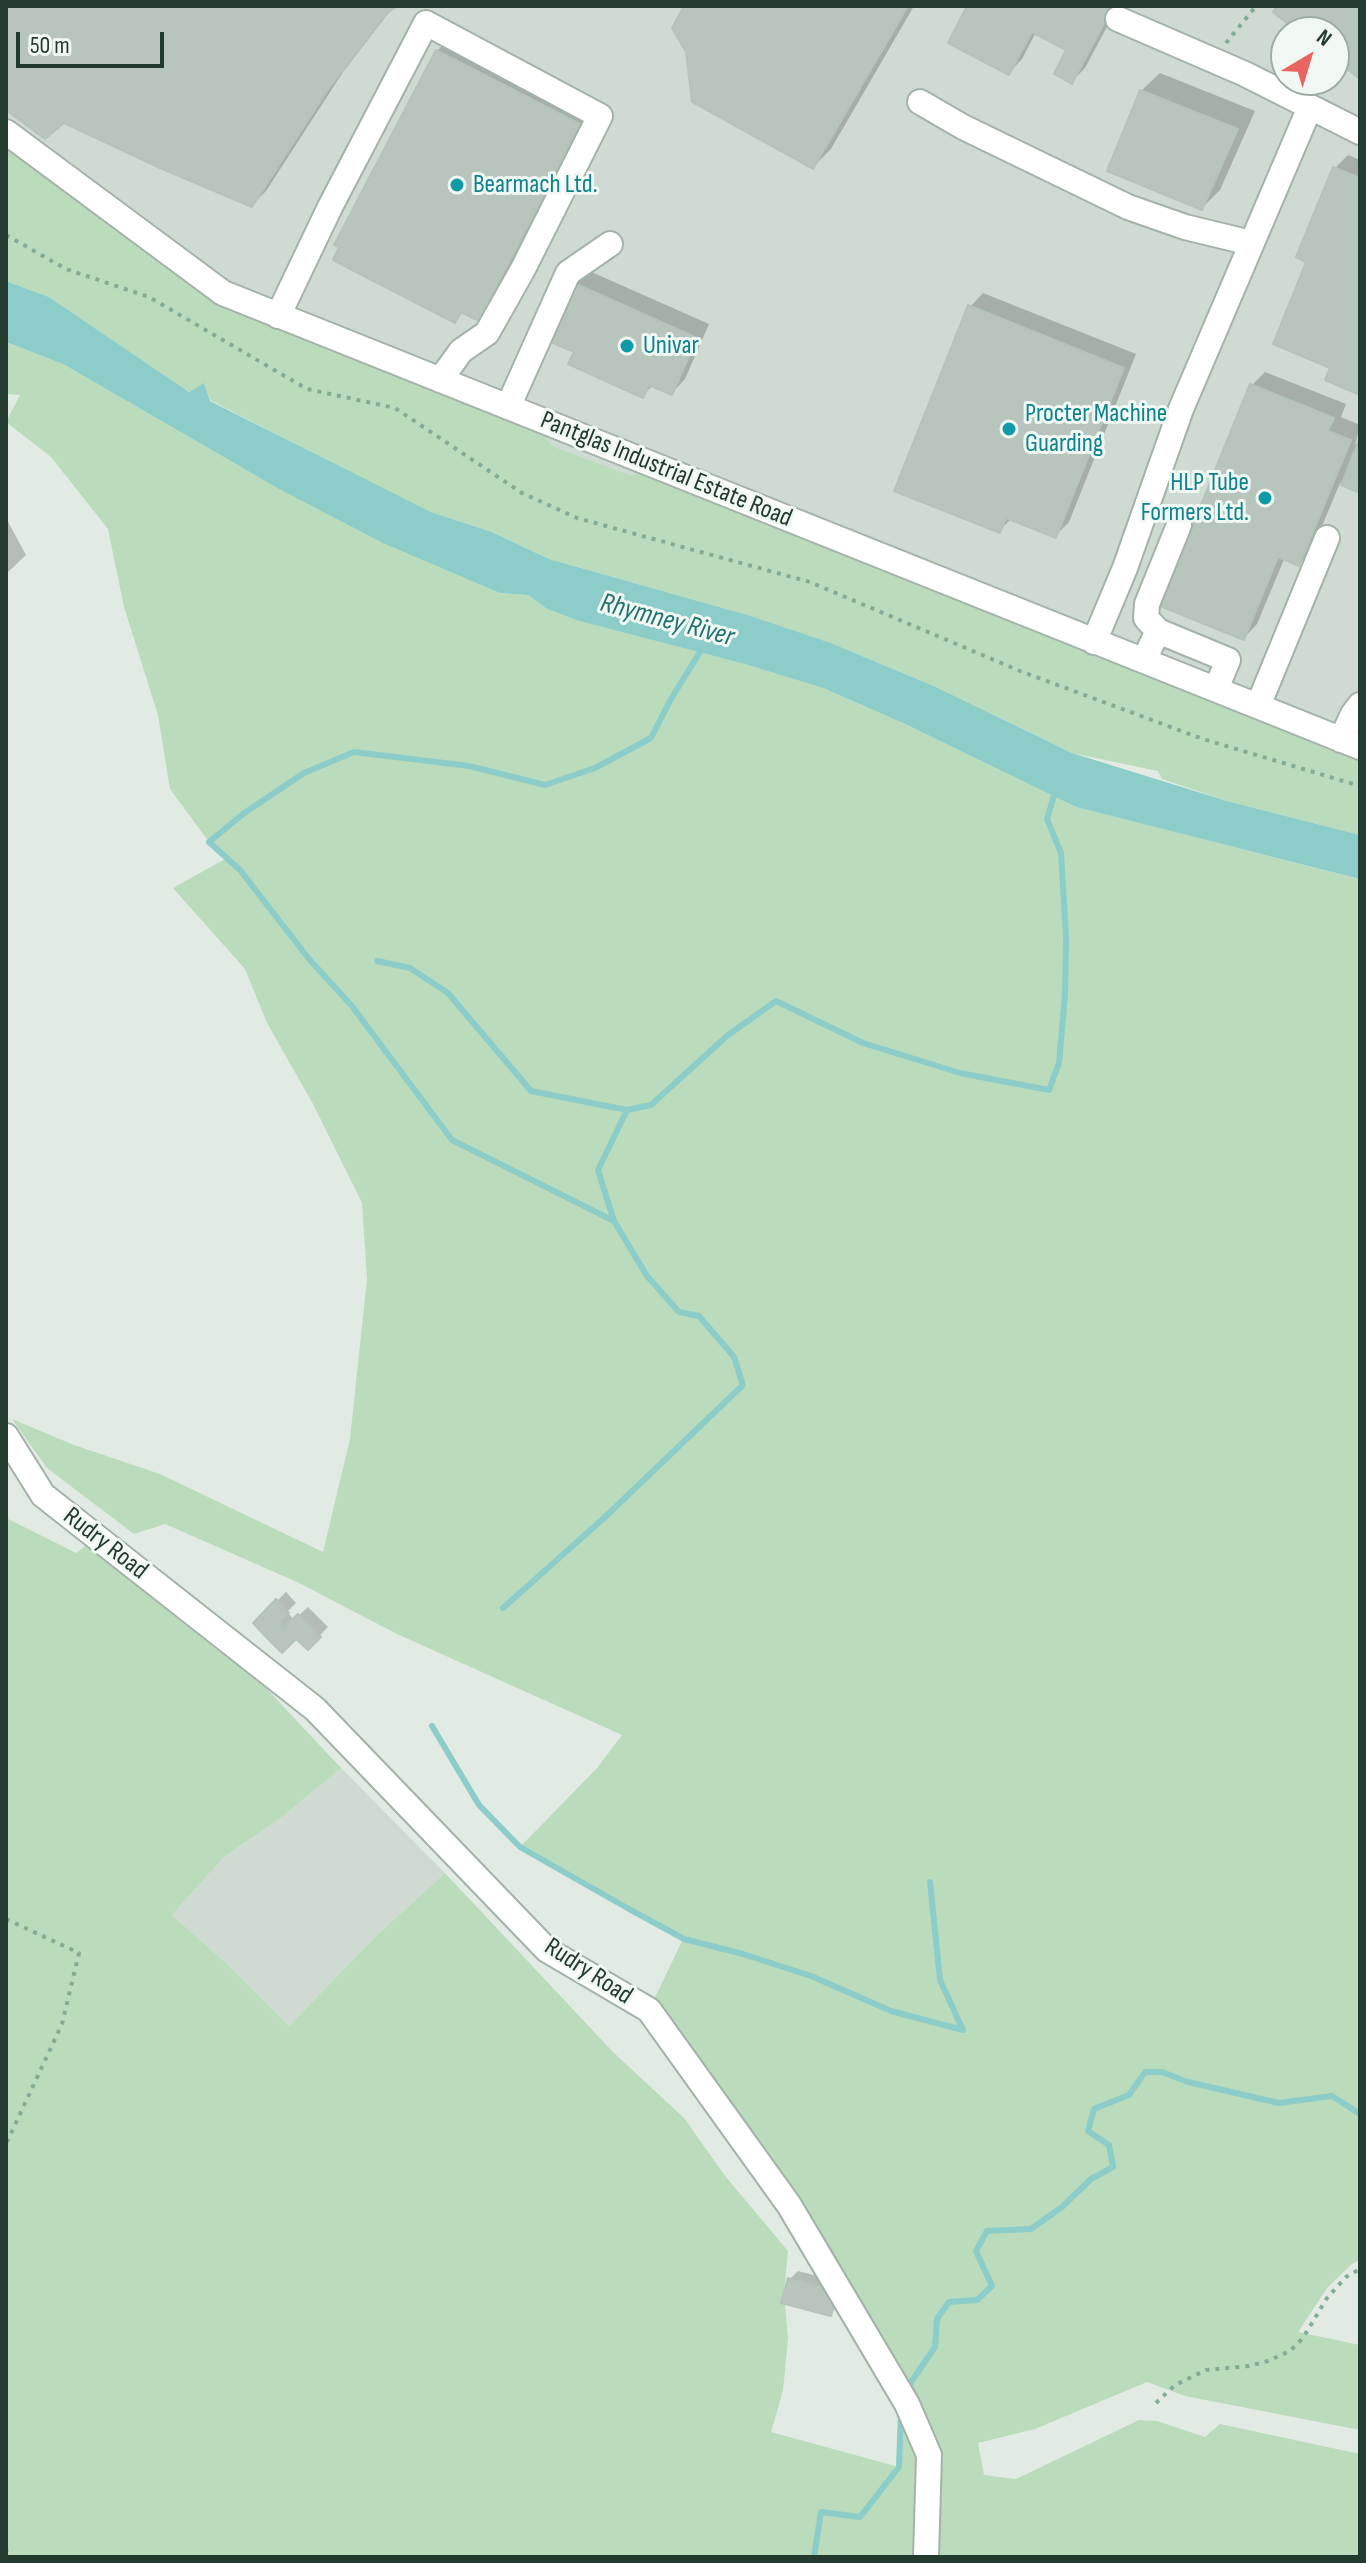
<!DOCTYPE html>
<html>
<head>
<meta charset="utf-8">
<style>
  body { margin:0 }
  #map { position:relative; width:1366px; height:2563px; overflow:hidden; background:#e1ebe4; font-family:"Sofia Sans Condensed",sans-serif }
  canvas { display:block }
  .frame { position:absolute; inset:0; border:8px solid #233a2f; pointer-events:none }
  .north { position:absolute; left:1270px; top:16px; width:80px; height:80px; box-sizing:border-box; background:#f1f8f3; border:2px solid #9faca5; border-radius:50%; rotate:38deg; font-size:22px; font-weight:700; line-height:32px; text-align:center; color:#233a2f }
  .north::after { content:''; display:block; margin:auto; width:28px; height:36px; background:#e96561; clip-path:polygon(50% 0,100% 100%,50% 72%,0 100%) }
  .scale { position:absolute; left:16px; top:32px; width:148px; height:36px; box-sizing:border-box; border:4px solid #233a2f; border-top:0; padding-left:10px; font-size:24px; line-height:28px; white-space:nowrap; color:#233a2f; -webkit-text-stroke:6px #f1f8f3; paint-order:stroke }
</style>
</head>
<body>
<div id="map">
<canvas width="1366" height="2563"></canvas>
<div class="frame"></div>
<div class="north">N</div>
<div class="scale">50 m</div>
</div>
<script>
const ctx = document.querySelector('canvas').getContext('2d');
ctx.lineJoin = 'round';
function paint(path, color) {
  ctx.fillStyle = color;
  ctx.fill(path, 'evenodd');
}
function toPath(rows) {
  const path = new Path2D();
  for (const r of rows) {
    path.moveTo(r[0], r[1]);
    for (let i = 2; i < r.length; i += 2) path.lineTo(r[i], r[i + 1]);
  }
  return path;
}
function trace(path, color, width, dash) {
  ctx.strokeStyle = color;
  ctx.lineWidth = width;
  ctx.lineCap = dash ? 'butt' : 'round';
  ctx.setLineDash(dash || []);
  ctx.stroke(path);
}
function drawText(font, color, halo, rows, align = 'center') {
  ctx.font = font + ' "Sofia Sans Condensed",sans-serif';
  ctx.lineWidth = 6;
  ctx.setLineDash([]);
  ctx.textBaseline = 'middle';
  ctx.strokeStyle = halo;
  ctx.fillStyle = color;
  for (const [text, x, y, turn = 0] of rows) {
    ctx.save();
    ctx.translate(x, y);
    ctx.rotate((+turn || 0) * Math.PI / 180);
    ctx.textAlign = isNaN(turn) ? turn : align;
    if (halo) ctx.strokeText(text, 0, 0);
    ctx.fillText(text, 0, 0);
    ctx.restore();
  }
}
paint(toPath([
  [6,6,1360,6,1360,755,654,471,630,475,552,446,540,428,210,291,6,146],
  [1286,32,1334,32,1334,80,1286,80],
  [341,1768,445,1873,375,1937,289,2026,226,1963,172,1915,224,1857,282,1817]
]), '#cfdad3');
paint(toPath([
  [6,146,210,291,540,428,552,446,630,475,654,471,1360,755,1360,835,1227,801,1162,779,1158,771,1072,753,936,687,831,643,751,616,549,559,492,532,431,512,350,472,210,400,204,384,189,392,49,297,6,281],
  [6,342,63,364,279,489,500,593,528,595,547,609,579,621,746,664,823,688,903,723,1076,807,1360,879,1360,2260,1352,2264,1327,2288,1298,2332,1360,2345,1360,2430,1185,2396,1147,2382,1035,2429,978,2443,984,2475,1016,2479,1139,2420,1157,2421,1205,2437,1220,2424,1360,2454,1360,2557,6,2557,6,1518,76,1553,88,1544,149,1596,266,1688,341,1768,282,1817,224,1857,172,1915,226,1963,289,2026,375,1937,445,1873,613,2052,684,2118,726,2177,788,2251,784,2292,788,2338,783,2391,771,2432,899,2467,901,2397,649,2010,683,1939,520,1847,597,1768,622,1735,397,1634,297,1582,165,1524,134,1534,47,1468,12,1419,74,1445,160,1474,323,1552,350,1439,367,1279,362,1203,313,1104,267,1023,245,969,173,888,225,859,209,842,170,789,158,715,124,607,108,529,51,457,6,422,20,395,6,394]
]), '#bbdbbd');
paint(toPath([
  [6,281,49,297,189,392,204,383,210,401,431,512,492,532,549,559,751,616,831,643,936,687,1072,753,1227,801,1360,835,1360,879,1076,807,903,723,823,688,745,664,579,621,547,609,528,595,500,593,383,543,279,489,63,364,6,342]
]), '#8ccdc9');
paint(toPath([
  [6,6,394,6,343,72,266,191,252,205,64,121,6,107],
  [687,6,914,6,831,149,813,167],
  [969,6,1118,6,1085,68,1072,81,1069,50,1036,32,1022,59,1009,73],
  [451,37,592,111,492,305,478,318,464,311,455,321,437,51],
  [1160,73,1255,111,1220,190,1202,208,1141,91],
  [1348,155,1360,160,1360,393,1333,366,1335,168],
  [587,270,709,324,685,379,672,393,653,385,643,395,577,351,573,283],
  [983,293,1136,354,1069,522,1055,536,1012,518,999,531,970,307],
  [1265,372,1346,404,1341,417,1360,425,1355,445,1360,440,1360,491,1340,483,1312,550,1299,563,1285,557,1257,624,1244,638,1252,385],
  [6,518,26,555,6,574],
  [286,1592,296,1603,287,1612,294,1620,308,1607,328,1627,308,1648,296,1636,255,1623],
  [798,2271,845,2283,839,2305,830,2314,789,2280]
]), '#0003');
trace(toPath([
  [700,652,671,699,651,738,595,768,545,785,469,766,354,752,304,773,243,814,209,842,240,870,309,959,351,1005,452,1140,614,1221,598,1170,627,1110,651,1105,728,1035,776,1001,863,1043,960,1073,1049,1090,1059,1063,1065,995,1066,937,1061,853,1047,819,1054,796],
  [377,961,410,968,448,993,531,1091,627,1110],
  [503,1608,604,1518,743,1385,734,1357,699,1316,679,1312,647,1276,614,1221],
  [432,1726,479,1805,520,1847,629,1909,684,1939,743,1954,811,1976,891,2011,963,2030,940,1980,930,1882],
  [905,2391,935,2347,937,2319,949,2302,977,2300,992,2286,976,2251,987,2231,1031,2229,1062,2207,1091,2179,1113,2167,1109,2145,1088,2131,1094,2109,1129,2095,1145,2072,1162,2072,1188,2082,1279,2103,1332,2096,1360,2114],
  [814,2557,821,2512,860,2517,899,2467,901,2412]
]), '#8ccdc9', 6);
const building = toPath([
  [6,6,398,6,388,12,329,88,252,207,160,168,64,123,45,139,6,110,6,6],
  [684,6,908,6,813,169,692,102,686,52,672,28,684,6],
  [967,6,1104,6,1111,10,1072,84,1054,74,1066,50,1032,32,1009,75,948,43,967,6],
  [1277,6,1360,6,1360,79,1334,59,1334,32,1298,32,1273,12,1277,6],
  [436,50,580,124,479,321,461,312,455,323,333,260,339,247,334,245,436,50],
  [1140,90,1238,129,1202,210,1107,171,1140,90],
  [1333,167,1360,178,1360,395,1325,380,1330,368,1273,344,1306,262,1296,257,1333,167],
  [572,282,697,338,672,395,649,385,643,398,568,364,574,352,546,340,572,282],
  [968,305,1124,368,1056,538,1006,518,1000,533,894,491,968,305],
  [1250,384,1334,418,1328,431,1351,440,1299,566,1278,557,1244,640,1160,606,1250,384],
  [1360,437,1360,493,1341,485,1360,437],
  [276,1599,289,1613,265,1636,253,1623,276,1599],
  [298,1614,321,1637,308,1650,296,1639,282,1653,265,1636,279,1622,284,1627,298,1614],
  [788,2278,838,2292,831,2316,781,2303,788,2278]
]);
paint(building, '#b7c5bd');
trace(building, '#b4c4ba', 2);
const minor = toPath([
  [1118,19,1245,74,1360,132],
  [920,102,963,127,1128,207,1185,227,1251,243],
  [6,132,223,293,1360,747],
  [278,316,330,207,426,23,600,116,523,269,487,333,461,351,440,380],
  [508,407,568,273,610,244],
  [1158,631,1228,660,1216,689],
  [1094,642,1125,568,1181,409,1310,107],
  [1144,660,1158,631,1146,618,1147,604,1179,525],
  [1258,706,1327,538],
  [1341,740,1353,714,1360,705],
  [6,1436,43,1495,315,1709,547,1950,649,2010,789,2205,907,2404,929,2455,926,2557]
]);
trace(minor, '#a4b2aa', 28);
trace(toPath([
  [1226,43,1256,6],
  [6,235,66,269,149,297,307,389,395,408,522,493,577,518,810,582,1020,671,1203,739,1360,786],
  [6,1919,79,1953,62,2024,6,2144],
  [1156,2403,1175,2385,1206,2370,1249,2366,1268,2361,1290,2351,1303,2338,1327,2298,1346,2277,1360,2269],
  [6,2548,8,2557]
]), '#83ac97', 4, [4, 6]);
trace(minor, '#fff', 24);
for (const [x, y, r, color] of [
  [457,185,8,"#0f9aa8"],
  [627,346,8,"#0f9aa8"],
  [1009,429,8,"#0f9aa8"],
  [1265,498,8,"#0f9aa8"]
]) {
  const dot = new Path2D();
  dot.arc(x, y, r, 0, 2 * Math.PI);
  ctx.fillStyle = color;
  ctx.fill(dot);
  trace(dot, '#f1f8f3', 3);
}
drawText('26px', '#0d838f', '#f1f8f3', [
  ["Bearmach Ltd.",473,185],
  ["Univar",643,346],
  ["Procter Machine",1025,414],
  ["Guarding",1025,444],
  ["HLP Tube",1249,483,"right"],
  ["Formers Ltd.",1249,513,"right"]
], 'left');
drawText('26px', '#233a2f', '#f1f8f3', [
  ["Pantglas Industrial Estate Road",666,470,22],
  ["Rudry Road",105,1544,38],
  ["Rudry Road",588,1972,33]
]);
drawText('italic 28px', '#20736f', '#f1f8f3', [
  ["Rhymney River",667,621,15]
]);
</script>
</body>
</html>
